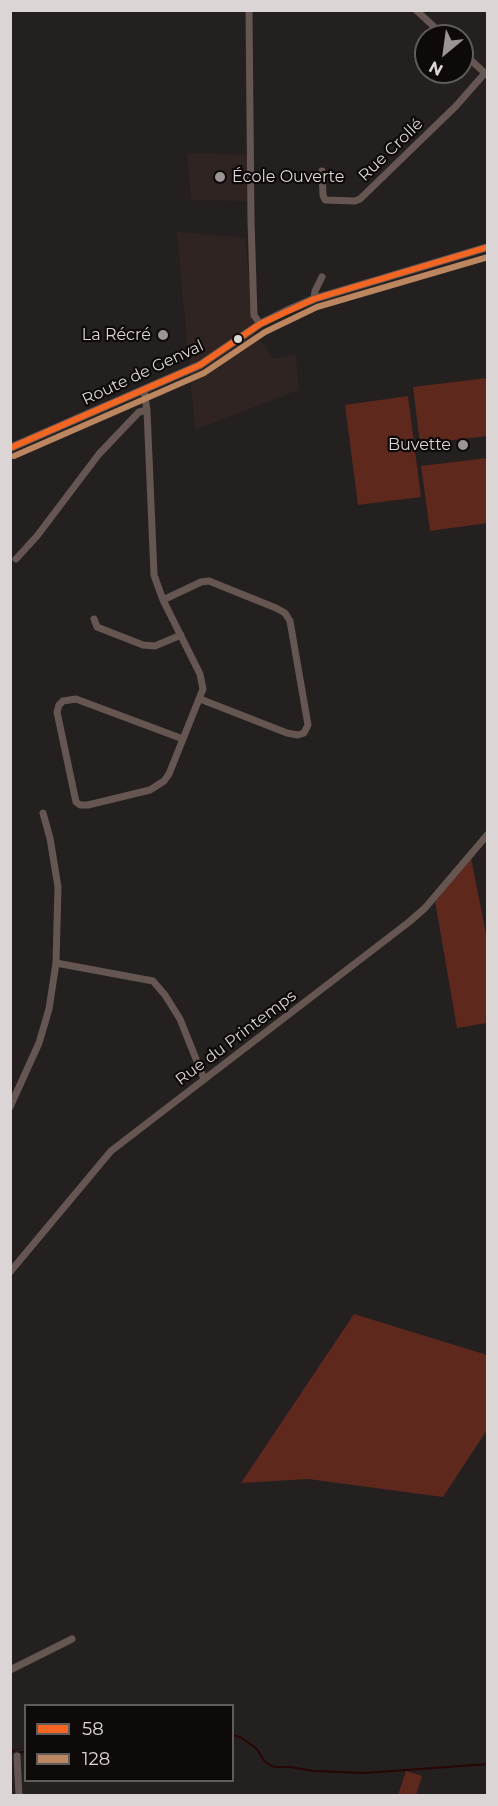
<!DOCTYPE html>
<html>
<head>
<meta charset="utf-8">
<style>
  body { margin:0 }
  #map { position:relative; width:498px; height:1806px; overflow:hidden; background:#24201f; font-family:Montserrat,sans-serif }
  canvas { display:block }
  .frame { position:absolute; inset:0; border:12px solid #dbd6d5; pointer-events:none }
  .legend { position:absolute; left:24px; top:1704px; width:210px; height:78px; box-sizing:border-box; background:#0d0a09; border:2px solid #5f5c5b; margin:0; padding:8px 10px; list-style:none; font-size:18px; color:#dbd6d5 }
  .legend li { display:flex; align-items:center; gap:12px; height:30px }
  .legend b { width:30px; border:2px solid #5f5c5b }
  .north { position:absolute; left:414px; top:24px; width:60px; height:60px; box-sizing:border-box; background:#0d0a09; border:2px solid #5f5c5b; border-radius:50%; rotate:209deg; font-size:16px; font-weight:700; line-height:24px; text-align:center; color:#dbd6d5 }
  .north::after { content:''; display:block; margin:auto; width:21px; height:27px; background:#9b9695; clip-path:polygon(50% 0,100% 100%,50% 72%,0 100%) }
</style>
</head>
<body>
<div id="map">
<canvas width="498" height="1806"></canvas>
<div class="frame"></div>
<ul class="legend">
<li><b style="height:8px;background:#f26522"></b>58</li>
<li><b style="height:8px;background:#bb8660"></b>128</li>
</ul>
<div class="north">N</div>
</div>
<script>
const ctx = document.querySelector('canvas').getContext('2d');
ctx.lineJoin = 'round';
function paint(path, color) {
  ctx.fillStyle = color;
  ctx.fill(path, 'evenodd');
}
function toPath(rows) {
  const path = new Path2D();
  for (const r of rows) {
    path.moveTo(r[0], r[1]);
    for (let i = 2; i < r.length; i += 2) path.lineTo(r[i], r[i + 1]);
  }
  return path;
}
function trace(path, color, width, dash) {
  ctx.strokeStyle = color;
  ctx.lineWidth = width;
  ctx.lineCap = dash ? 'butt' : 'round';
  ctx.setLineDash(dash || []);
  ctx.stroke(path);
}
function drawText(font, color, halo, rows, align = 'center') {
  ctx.font = font + ' Montserrat,sans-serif';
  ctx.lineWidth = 4.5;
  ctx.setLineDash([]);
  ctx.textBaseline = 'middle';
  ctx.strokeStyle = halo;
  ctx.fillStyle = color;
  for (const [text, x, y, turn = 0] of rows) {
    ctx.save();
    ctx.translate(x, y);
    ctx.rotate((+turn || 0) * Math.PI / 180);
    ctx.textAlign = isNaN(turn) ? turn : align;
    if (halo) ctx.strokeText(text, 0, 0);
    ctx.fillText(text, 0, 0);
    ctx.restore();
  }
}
paint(toPath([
  [187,153,251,155,250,201,191,200],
  [177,232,245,238,255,334,274,359,296,354,298,390,195,430]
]), '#302422');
paint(toPath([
  [487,378,487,436,420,444,413,387],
  [408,396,421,497,358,505,345,405],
  [487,458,487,523,430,531,421,466],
  [471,858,487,939,487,1023,457,1028,435,901],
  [354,1314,487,1355,487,1430,443,1497,308,1479,241,1483],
  [406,1771,422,1776,416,1795,398,1795]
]), '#5e281d');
trace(toPath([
  [232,1735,240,1737,256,1748,265,1762,274,1767,290,1767,314,1771,364,1773,488,1764],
  [10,1750,14,1751],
  [20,1752,26,1752]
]), '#280604', 2);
trace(toPath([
  [249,10,251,221,254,315,260,324],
  [416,10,444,36],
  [462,52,487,75],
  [322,171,323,195,325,200,355,201,360,199,456,106,485,73],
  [314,299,315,291,322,277],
  [144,390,147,410,154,575,163,600,200,674,203,689,169,774,164,781,150,790,88,805,80,805,76,802,57,712,59,705,63,701,76,699,183,739],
  [16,559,37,536,99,454,139,412,147,410],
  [163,600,201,582,209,581,276,608,285,613,290,621,308,725,304,733,298,735,287,733,200,699],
  [94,619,97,627,143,645,155,646,181,635],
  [56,963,153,981,165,995,180,1019,204,1079],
  [10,1107,39,1043,49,1009,56,963,58,887,50,838,43,813],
  [10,1272,111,1151,409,922,425,908,488,834],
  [10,1670,72,1639],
  [17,1756,19,1796]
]), '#655652', 7);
trace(toPath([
  [10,448,200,365,260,324,286,311,314,299,488,247]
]), '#655653', 8);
trace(toPath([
  [10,448,200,365,260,324,314,299,488,247]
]), '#f26522', 6);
trace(toPath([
  [14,456,204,373,265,332,317,307,488,257]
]), '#bb8660', 6);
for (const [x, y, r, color] of [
  [220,177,6,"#9b9695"],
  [163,335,6,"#9b9695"],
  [238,339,5,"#dbd6d5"],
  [463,445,6,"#9b9695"]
]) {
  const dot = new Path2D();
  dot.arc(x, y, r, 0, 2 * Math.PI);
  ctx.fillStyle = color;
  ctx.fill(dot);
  trace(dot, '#0d0a09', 2);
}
drawText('16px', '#dbd6d5', '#0d0a09', [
  ["Rue Crollé",391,150,-44],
  ["Route de Genval",143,373,-25],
  ["Rue du Printemps",236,1038,-37]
]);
drawText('16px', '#dbd6d5', '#0d0a09', [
  ["École Ouverte",232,177,"left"],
  ["La Récré",151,335],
  ["Buvette",451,445]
], 'right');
</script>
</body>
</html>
